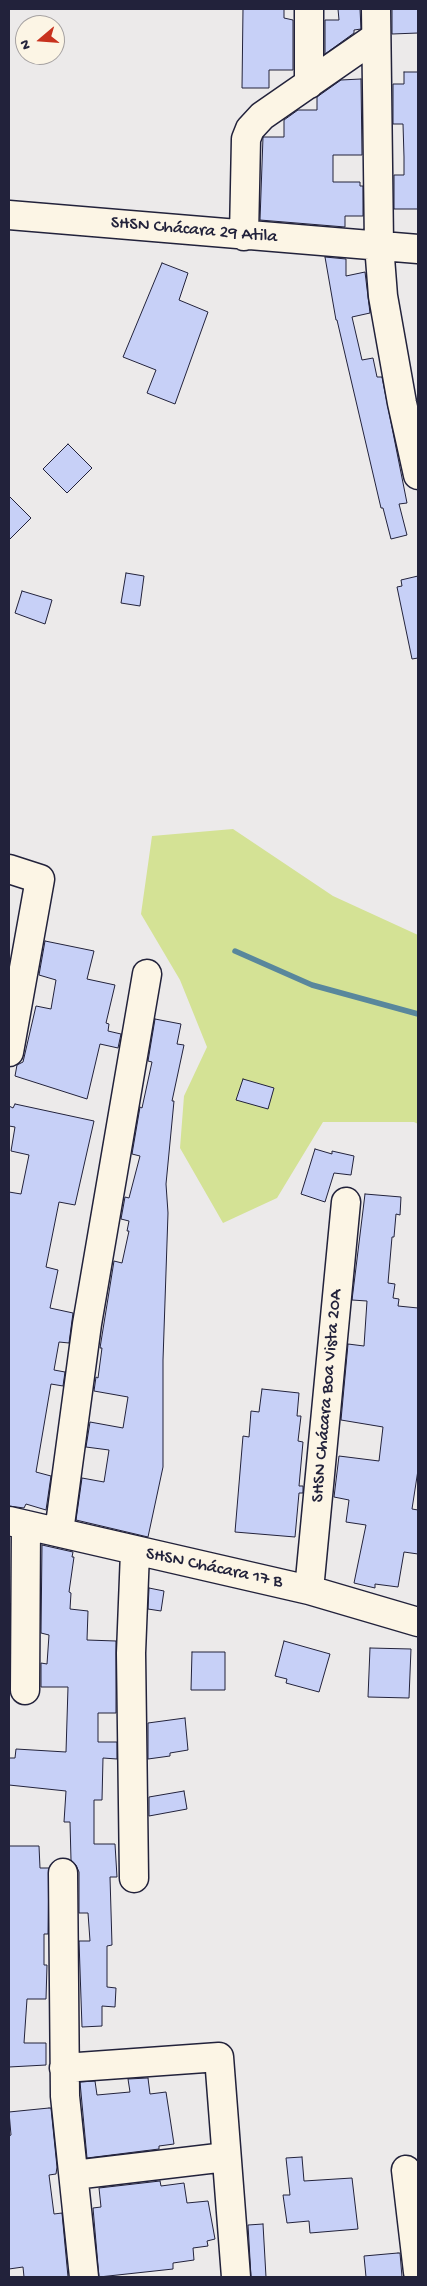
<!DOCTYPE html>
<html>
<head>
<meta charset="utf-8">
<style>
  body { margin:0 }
  #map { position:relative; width:427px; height:2286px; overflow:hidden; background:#eceaea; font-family:"Gochi Hand",sans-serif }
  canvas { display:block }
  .frame { position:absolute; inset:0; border:10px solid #22223b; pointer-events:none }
  .north { position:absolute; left:15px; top:15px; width:50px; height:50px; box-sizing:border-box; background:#fcf5e5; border:1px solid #a5a1a1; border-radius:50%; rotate:252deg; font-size:14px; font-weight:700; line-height:20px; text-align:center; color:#22223b }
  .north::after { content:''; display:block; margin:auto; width:18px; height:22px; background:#c8321e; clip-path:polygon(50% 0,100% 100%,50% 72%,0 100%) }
</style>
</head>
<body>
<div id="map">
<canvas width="427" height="2286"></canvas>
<div class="frame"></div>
<div class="north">N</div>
</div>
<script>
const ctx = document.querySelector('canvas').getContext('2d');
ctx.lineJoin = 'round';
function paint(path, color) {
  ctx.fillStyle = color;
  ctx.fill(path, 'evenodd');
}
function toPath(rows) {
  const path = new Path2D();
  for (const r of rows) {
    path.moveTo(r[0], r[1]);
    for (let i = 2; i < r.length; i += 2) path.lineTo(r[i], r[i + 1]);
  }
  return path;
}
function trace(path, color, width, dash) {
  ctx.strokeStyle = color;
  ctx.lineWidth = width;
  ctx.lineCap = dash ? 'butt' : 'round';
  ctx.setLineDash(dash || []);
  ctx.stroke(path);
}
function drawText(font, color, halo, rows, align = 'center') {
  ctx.font = font + ' "Gochi Hand",sans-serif';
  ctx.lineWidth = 5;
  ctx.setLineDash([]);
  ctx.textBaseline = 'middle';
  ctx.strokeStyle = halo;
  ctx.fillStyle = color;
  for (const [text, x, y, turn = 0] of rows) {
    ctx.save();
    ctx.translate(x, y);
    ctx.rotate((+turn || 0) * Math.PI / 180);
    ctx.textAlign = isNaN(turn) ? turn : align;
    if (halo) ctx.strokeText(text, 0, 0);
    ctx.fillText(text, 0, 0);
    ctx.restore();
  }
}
paint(toPath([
  [233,829,333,896,418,935,418,1124,414,1122,323,1122,277,1198,223,1223,180,1148,184,1096,207,1047,180,980,141,914,152,836]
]), '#d4e295');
trace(toPath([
  [235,951,312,985,418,1014]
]), '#59879c', 5.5);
const building = toPath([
  [243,9,284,9,284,18,293,20,293,70,269,70,269,88,242,88,243,9],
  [338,9,360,9,361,29,354,30,354,33,325,54,325,20,339,20,338,9],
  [392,9,418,9,418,33,392,34,392,9],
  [404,72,418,72,418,209,394,209,394,175,404,175,404,157,403,124,393,124,393,84,404,84,404,72],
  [361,79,362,155,333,155,333,182,360,182,360,186,363,186,363,216,345,216,345,227,260,220,263,137,284,137,284,120,298,110,317,110,317,97,341,80,361,79],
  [325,257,346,259,346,276,365,272,370,313,352,317,362,360,373,358,377,377,382,377,407,503,399,504,407,535,391,539,383,508,381,508,337,320,336,320,325,257],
  [162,263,188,273,179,300,208,312,175,404,147,393,156,370,123,357,162,263],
  [68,444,92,468,67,493,43,469,68,444],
  [9,496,31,518,9,540,9,496],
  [126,573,144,576,140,606,121,603,126,573],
  [418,576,418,658,412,659,397,587,402,586,401,580,418,576],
  [22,591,52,600,45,624,15,613,22,591],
  [45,941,94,951,87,979,115,985,106,1023,109,1024,108,1031,121,1034,118,1048,100,1044,87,1099,15,1076,17,1065,23,1062,36,1006,51,1009,56,980,39,975,45,941],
  [155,1019,181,1024,177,1044,184,1045,172,1101,174,1101,166,1184,168,1213,163,1360,163,1467,148,1537,76,1520,82,1478,104,1482,109,1450,86,1447,90,1422,123,1428,128,1397,94,1391,96,1377,98,1378,102,1348,100,1348,114,1261,122,1263,129,1231,127,1231,129,1221,121,1219,125,1197,129,1198,140,1156,132,1154,140,1107,142,1108,152,1062,148,1061,155,1019],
  [243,1079,274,1088,268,1109,236,1100,243,1079],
  [15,1104,94,1121,75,1205,59,1202,46,1267,58,1270,50,1308,73,1313,69,1343,59,1342,54,1370,65,1372,63,1386,51,1384,36,1472,51,1476,46,1510,26,1504,24,1508,9,1506,9,1192,21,1194,29,1155,11,1151,15,1127,9,1126,9,1106,13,1108,15,1104],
  [315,1149,332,1154,332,1151,354,1156,351,1175,334,1173,325,1202,301,1194,315,1149],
  [365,1194,401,1197,400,1215,396,1214,394,1237,392,1237,388,1283,395,1284,393,1298,399,1299,398,1306,418,1308,418,1470,412,1509,418,1510,418,1554,404,1552,398,1587,375,1584,375,1588,354,1583,366,1525,346,1522,349,1500,334,1497,339,1456,379,1461,383,1427,341,1420,348,1344,364,1346,367,1301,352,1300,365,1194],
  [262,1389,299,1393,297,1416,301,1416,298,1441,303,1442,299,1486,303,1486,303,1493,299,1493,295,1537,235,1532,243,1436,249,1437,251,1411,259,1412,262,1389],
  [42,1545,73,1552,72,1557,74,1557,69,1592,71,1593,70,1609,88,1611,87,1640,116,1641,116,1713,98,1713,98,1742,117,1742,117,1759,103,1758,102,1800,94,1800,94,1844,115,1844,117,1877,110,1877,112,1945,107,1946,107,1987,116,1988,115,2007,102,2006,102,2026,82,2027,79,1941,90,1941,88,1913,79,1913,79,1872,76,1865,71,1860,70,1822,64,1822,66,1791,9,1785,9,1758,15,1758,16,1749,66,1752,68,1687,41,1687,41,1663,47,1664,49,1635,41,1633,42,1545],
  [149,1588,164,1591,161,1611,148,1609,149,1588],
  [284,1641,330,1654,319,1692,286,1683,287,1679,275,1676,284,1641],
  [370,1648,411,1649,409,1698,368,1697,370,1648],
  [192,1652,225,1652,225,1690,191,1690,192,1652],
  [185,1718,188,1750,170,1753,170,1756,148,1759,148,1723,185,1718],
  [184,1791,187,1809,149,1816,149,1797,184,1791],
  [9,1846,39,1846,40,1868,49,1868,48,1934,44,1934,44,1965,47,1965,46,1999,27,1999,24,2043,46,2043,46,2065,9,2067,9,1846],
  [148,2078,150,2094,166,2092,174,2144,159,2146,159,2149,87,2158,80,2082,95,2081,97,2095,130,2092,128,2079,148,2078],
  [49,2108,51,2108,57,2167,56,2174,49,2175,54,2214,62,2213,68,2277,24,2277,23,2267,9,2269,9,2136,11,2135,9,2112,49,2108],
  [302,2157,304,2181,352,2178,358,2229,310,2233,309,2221,287,2223,283,2195,290,2195,286,2158,302,2157],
  [160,2181,161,2186,184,2183,187,2203,208,2201,215,2239,207,2241,208,2246,193,2248,194,2260,173,2263,173,2269,99,2277,93,2208,101,2207,99,2188,160,2181],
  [263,2224,266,2277,251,2277,248,2225,263,2224],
  [398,2253,400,2253,402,2277,366,2277,364,2256,398,2253]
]);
paint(building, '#c7d0f7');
trace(building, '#22223b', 1);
const minor = toPath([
  [376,9,379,245,383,296,402,403,418,475],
  [309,84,309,9],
  [9,215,418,249],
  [244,236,246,139,250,129,262,116,376,37],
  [9,869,40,879,9,1052],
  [9,1521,309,1590,418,1622],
  [59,1532,87,1324,147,974],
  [309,1590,346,1202],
  [25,1690,26,1525],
  [63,1873,65,2096,84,2277],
  [134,1878,131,1653,135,1552],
  [64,2068,219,2057,236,2277],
  [406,2170,418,2272],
  [74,2175,226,2157]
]);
trace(minor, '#22223b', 31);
trace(minor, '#fcf5e5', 28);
drawText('18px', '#22223b', '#fcf5e5', [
  ["SHSN Chácara 29 Atila",194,231,5],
  ["SHSN Chácara Boa Vista 20A",328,1396,-85],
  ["SHSN Chácara 17 B",214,1569,12]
]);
</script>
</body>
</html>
